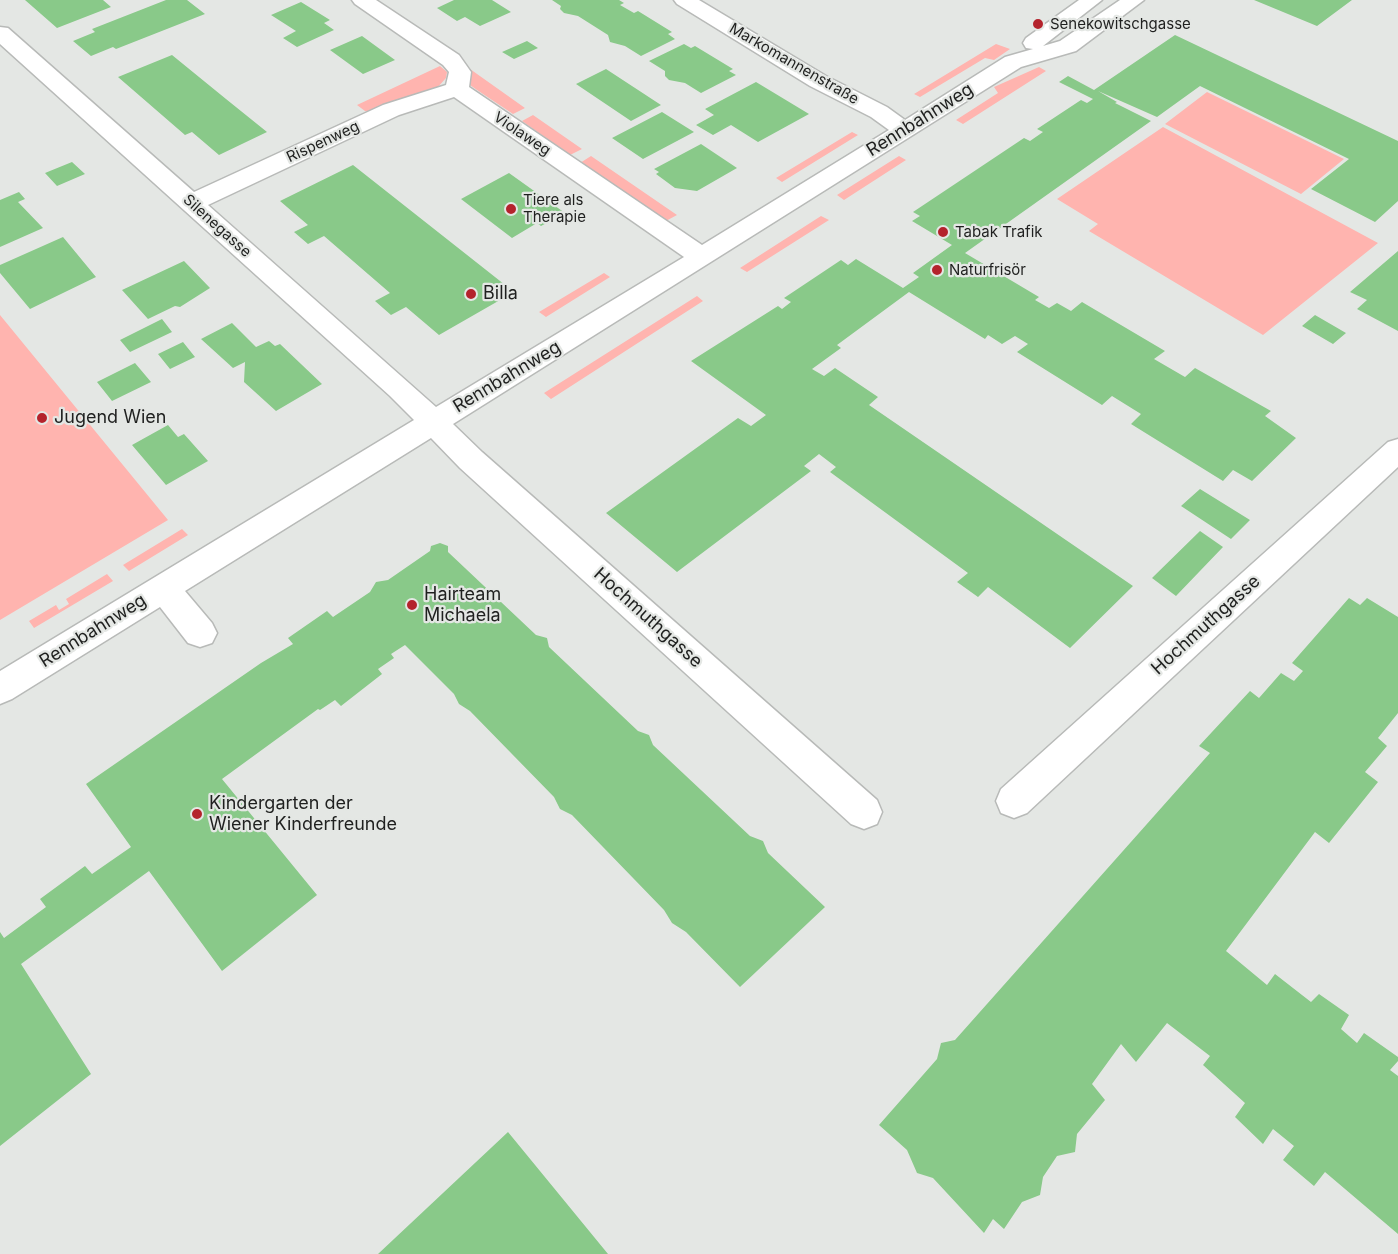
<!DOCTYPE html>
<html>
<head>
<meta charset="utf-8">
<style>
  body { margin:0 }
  canvas { display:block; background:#e4e7e4 }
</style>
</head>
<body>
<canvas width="1398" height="1254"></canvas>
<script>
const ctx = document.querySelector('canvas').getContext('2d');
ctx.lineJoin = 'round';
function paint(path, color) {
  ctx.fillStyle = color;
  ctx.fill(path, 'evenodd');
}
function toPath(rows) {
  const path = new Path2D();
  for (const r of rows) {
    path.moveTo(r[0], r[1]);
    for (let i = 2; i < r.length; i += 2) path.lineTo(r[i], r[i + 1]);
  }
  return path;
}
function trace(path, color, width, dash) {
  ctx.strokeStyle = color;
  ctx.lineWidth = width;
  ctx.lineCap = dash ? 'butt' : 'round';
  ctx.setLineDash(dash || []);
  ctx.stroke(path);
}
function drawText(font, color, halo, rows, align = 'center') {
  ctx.font = font + ' Inter,sans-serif';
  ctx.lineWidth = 4.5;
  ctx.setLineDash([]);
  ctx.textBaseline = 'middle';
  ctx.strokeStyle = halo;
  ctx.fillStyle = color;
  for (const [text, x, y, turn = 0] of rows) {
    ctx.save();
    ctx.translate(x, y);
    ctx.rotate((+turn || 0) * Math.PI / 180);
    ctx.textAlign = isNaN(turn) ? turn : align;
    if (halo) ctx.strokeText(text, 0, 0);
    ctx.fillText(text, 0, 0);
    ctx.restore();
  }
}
paint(toPath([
  [996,44,1010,49,994,60,985,58,920,97,914,94],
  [440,66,447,72,446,78,437,88,373,112,365,111,357,105],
  [1039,67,1046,71,963,124,956,120,998,93,994,87],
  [470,69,525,108,513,114,477,90,470,85,467,76],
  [1207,92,1344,159,1301,194,1165,124],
  [533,115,582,149,570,155,522,121],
  [1163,127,1378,243,1263,335,1089,231,1098,224,1057,199],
  [852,132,858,135,782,182,776,178],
  [591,156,677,215,664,222,580,163],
  [899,156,906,160,844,200,837,195],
  [821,216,829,220,747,272,740,268],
  [604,273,610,277,546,317,539,312],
  [697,296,703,301,551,399,544,393],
  [0,315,168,520,0,620],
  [182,529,188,535,129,571,123,565],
  [107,574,113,581,34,628,29,621,56,605,59,610,69,604,66,599]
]), '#ffb4af');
paint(toPath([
  [25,0,103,0,111,7,57,28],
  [166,0,187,0,205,14,116,49,113,47,91,56,73,41,95,32,92,29],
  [454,0,492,0,511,12,480,26,465,17,457,21,437,8],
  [552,0,619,0,624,3,620,5,634,13,638,11,672,32,668,34,675,39,641,56,625,46,610,42,608,35,578,16,564,13,560,9,561,6],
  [1254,0,1352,0,1317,26],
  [301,2,330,20,324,23,334,30,297,47,283,38,296,31,271,15],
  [1175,35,1398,141,1398,201,1375,222,1311,189,1349,159,1200,86,1157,117,1098,91,1117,102,1115,103,1151,121,965,253,1039,297,1035,300,1049,308,1057,303,1071,311,1082,302,1165,351,1154,359,1185,377,1195,368,1271,411,1265,416,1296,438,1252,481,1233,470,1223,481,1131,424,1141,414,1112,396,1102,405,1017,352,1028,344,1015,336,1002,344,988,335,985,339,909,292,837,345,841,348,812,369,824,376,835,368,878,397,869,405,1133,586,1070,648,988,587,978,597,957,582,968,573,830,472,836,467,819,454,804,466,811,471,677,572,606,513,738,418,751,426,766,415,691,361,778,306,782,309,791,302,784,298,841,260,848,265,856,259,903,288,919,277,913,273,952,245,912,221,920,216,913,212,1024,138,1030,141,1043,132,1037,129,1081,100,1087,103,1093,99,1059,82,1068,76,1094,90],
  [362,36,395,60,363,74,330,50],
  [527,41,538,48,514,59,502,52],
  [684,44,691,48,695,46,733,69,729,71,736,75,701,93,685,83,669,80,665,76,665,71,649,61],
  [172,55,226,99,267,132,219,155,192,132,185,135,118,77],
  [606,69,661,105,631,121,576,84],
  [756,82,809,114,758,142,731,125,713,135,696,125,714,115,705,109],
  [662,112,694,132,643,159,612,138],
  [701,144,737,168,697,191,675,188,656,174,659,172,654,169],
  [72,162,85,174,57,186,45,173],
  [353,165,514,292,439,335,406,307,391,315,375,301,390,293,324,236,308,244,294,232,308,225,280,201],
  [509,173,565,213,541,226,537,223,512,238,461,199],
  [19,192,25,199,18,202,43,228,0,247,0,200],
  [63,237,96,277,30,309,0,273,0,265],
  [1398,251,1398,331,1357,309,1367,300,1350,292],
  [184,261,210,288,180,307,175,306,148,319,122,290],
  [1315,315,1346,333,1333,344,1302,326],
  [162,319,172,332,130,352,120,340],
  [232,323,256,347,269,341,275,346,280,344,322,384,276,411,244,382,245,362,233,368,201,339],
  [183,342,195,357,170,369,158,354],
  [135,363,151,382,112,401,97,382],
  [168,425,178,437,184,434,208,461,166,485,132,445],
  [1200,489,1250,520,1231,539,1181,506],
  [1200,531,1223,547,1176,596,1152,578],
  [440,543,448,546,448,552,536,635,547,638,549,647,638,731,649,735,653,745,750,836,763,841,768,853,825,907,740,987,686,932,672,923,664,910,572,815,560,809,554,797,470,711,459,704,454,694,405,645,391,654,394,658,378,669,382,674,341,706,335,700,320,710,318,709,222,779,317,895,222,971,149,871,21,964,91,1074,0,1146,0,932,4,938,46,907,40,899,85,866,92,874,131,847,86,784,261,663,293,644,288,638,327,611,333,617,370,592,376,582,388,580,430,551,431,546],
  [1349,598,1360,605,1367,598,1398,617,1398,713,1378,738,1387,746,1365,772,1378,782,1329,843,1315,832,1226,951,1267,985,1275,974,1311,1002,1319,994,1349,1015,1341,1029,1357,1043,1364,1033,1398,1057,1398,1061,1390,1070,1398,1076,1398,1234,1325,1172,1314,1186,1283,1160,1294,1146,1273,1129,1263,1144,1235,1117,1245,1103,1203,1065,1210,1056,1167,1023,1136,1062,1121,1044,1092,1084,1105,1100,1077,1134,1075,1152,1057,1156,1043,1177,1040,1195,1022,1202,1004,1229,993,1219,984,1233,933,1178,917,1173,907,1150,879,1125,937,1059,941,1043,955,1040,1210,753,1199,746,1250,691,1259,698,1281,673,1294,681,1303,671,1292,663],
  [508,1132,608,1254,378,1254]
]), '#89c989');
const minor = toPath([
  [352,0,376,0,459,55,471,72,469,87,702,245,889,130,871,117,810,86,677,4,674,0,699,0,826,76,887,107,905,120,1005,57,1033,49,1026,48,1023,43,1026,38,1079,0,1102,0,1043,46,1060,41,1120,0,1144,0,1076,51,1021,67,453,424,482,452,877,800,882,812,877,824,864,829,851,824,460,468,431,438,185,591,212,623,217,633,212,643,200,647,188,643,160,607,12,699,0,704,0,671,414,420,390,396,0,44,0,27,8,28,194,192,383,105,446,85,449,72,443,65,355,4,352,0],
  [454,97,684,257,436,407,208,205,399,115,454,97],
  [1398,439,1398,467,1027,813,1014,818,1001,813,996,801,1001,789,1388,442,1398,439]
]);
trace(minor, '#b8bab8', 3);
paint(minor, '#fff');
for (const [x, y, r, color] of [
  [1038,24,6,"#b4232c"],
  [511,209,6,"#b4232c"],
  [943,232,6,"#b4232c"],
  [937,270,6,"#b4232c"],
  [471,294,6,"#b4232c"],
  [42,418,6,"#b4232c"],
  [412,605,6,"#b4232c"],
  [197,814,6,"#b4232c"]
]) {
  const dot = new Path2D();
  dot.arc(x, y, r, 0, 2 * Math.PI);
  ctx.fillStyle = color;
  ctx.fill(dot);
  trace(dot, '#e4e7e4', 2);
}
drawText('15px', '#1f201f', '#e4e7e4', [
  ["Senekowitschgasse",1050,24],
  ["Tiere als",523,200],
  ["Therapie",523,217],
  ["Tabak Trafik",955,232],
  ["Naturfrisör",949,270]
], 'left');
drawText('15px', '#1f201f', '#e4e7e4', [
  ["Markomannenstraße",794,64,30],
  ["Violaweg",522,134,34],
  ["Rispenweg",323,142,-25],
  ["Silenegasse",217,226,42]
]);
drawText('18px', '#1f201f', '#e4e7e4', [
  ["Rennbahnweg",920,120,-32],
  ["Rennbahnweg",507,377,-31],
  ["Hochmuthgasse",648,618,42],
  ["Hochmuthgasse",1206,625,-42],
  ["Rennbahnweg",93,631,-32]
]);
drawText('18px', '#1f201f', '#e4e7e4', [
  ["Billa",483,294],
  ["Jugend Wien",54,418],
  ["Hairteam",424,595],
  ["Michaela",424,616],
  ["Kindergarten der",209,804],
  ["Wiener Kinderfreunde",209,825]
], 'left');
</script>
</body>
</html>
